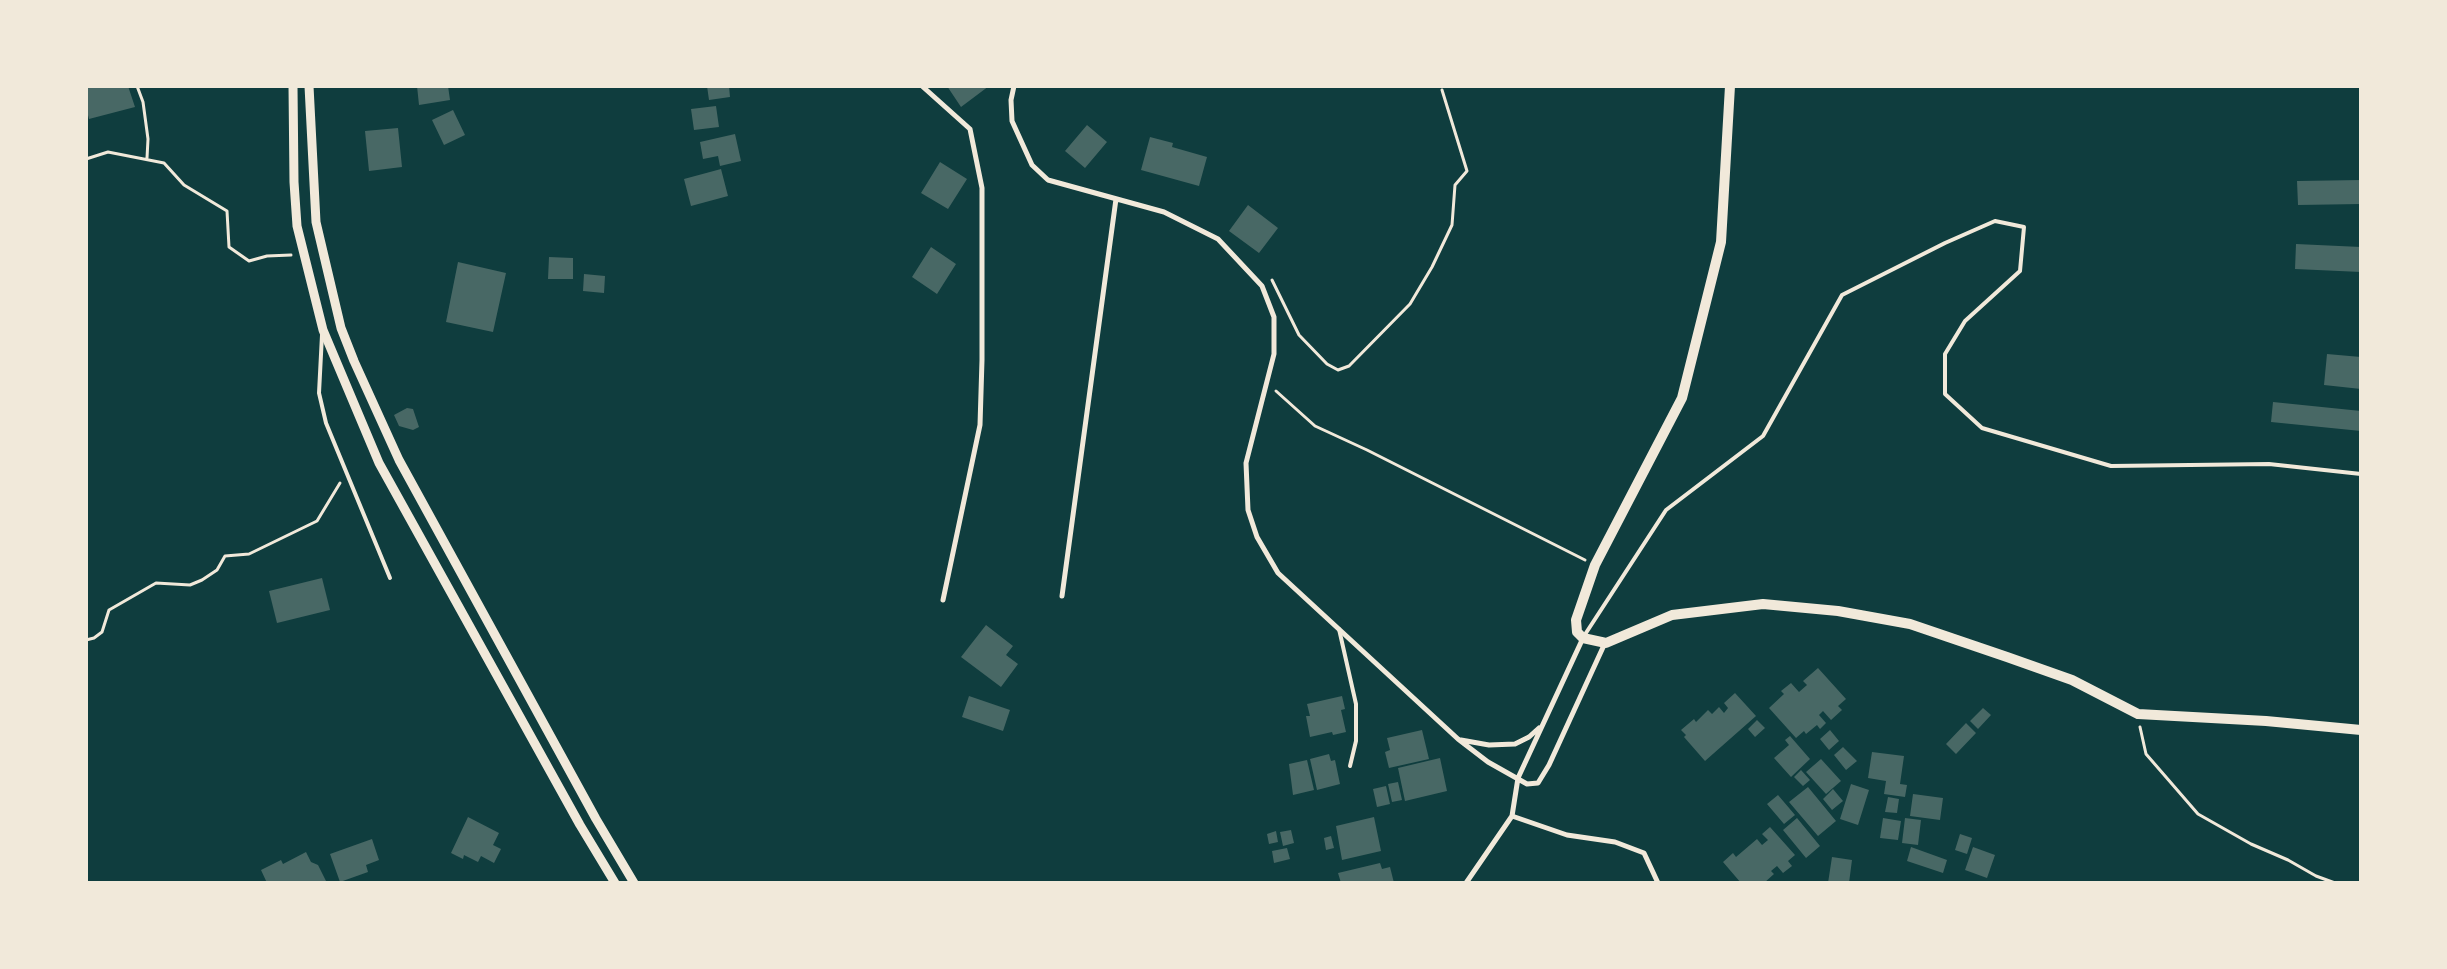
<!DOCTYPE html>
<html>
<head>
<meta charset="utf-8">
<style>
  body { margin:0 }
  #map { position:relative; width:2447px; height:969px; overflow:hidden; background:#0f3d3e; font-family:"Noto Sans",sans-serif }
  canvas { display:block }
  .frame { position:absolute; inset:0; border:88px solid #f1e9da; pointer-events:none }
</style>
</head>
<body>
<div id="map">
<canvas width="2447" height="969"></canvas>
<div class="frame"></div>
</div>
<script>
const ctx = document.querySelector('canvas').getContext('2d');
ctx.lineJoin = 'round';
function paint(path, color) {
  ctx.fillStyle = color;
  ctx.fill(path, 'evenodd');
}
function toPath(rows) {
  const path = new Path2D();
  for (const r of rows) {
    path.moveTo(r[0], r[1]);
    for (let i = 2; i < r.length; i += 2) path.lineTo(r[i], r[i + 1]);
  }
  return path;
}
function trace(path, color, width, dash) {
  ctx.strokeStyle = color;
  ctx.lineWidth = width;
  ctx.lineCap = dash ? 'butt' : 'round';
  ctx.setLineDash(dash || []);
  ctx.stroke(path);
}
paint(toPath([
  [86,86,128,86,135,107,89,119,86,107],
  [417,86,448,86,450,100,419,105],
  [707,86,729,86,730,97,709,100],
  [947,86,989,86,961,107],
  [716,106,719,127,694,130,691,109],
  [453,110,465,135,444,145,432,120],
  [1087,125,1107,142,1085,168,1065,151],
  [398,128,402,167,369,171,365,131],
  [735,134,741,161,720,166,718,156,703,159,700,142],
  [1150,137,1173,143,1172,147,1207,157,1199,186,1141,170],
  [940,162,967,179,948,209,921,193],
  [721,169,728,196,691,206,684,179],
  [2361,180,2361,204,2298,205,2297,181],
  [1248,205,1278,228,1259,253,1229,231],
  [2296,244,2361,247,2361,272,2295,269],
  [931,247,956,264,937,294,912,277],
  [549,257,573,258,573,279,548,279],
  [458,262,506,273,493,332,446,322],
  [584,274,605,276,604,293,583,291],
  [2327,354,2361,357,2361,389,2324,385],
  [2273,402,2361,411,2361,431,2271,422],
  [407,408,413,409,419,427,413,430,399,426,394,415],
  [322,578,330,610,277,623,269,591],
  [986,625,1013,646,1006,655,1018,664,1001,687,961,657],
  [1818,668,1846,699,1838,706,1842,710,1831,720,1823,711,1819,715,1826,723,1820,729,1817,725,1806,734,1804,731,1796,738,1769,708,1784,694,1781,691,1791,683,1799,692,1807,685,1803,681],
  [1735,693,1756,716,1705,761,1684,737,1686,735,1681,730,1694,719,1696,722,1708,710,1712,714,1719,707,1724,713,1728,708,1724,703],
  [969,696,1010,710,1003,731,962,717],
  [1342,696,1345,709,1341,710,1346,732,1333,735,1332,732,1310,737,1306,716,1310,716,1307,704],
  [1983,708,1991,715,1978,729,1970,721],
  [1757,720,1765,728,1755,737,1748,729],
  [1966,723,1976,733,1956,754,1946,744],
  [1422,730,1429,759,1389,768,1385,752,1390,750,1387,738],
  [1830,730,1839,741,1829,750,1820,739],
  [1790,736,1810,759,1791,777,1774,758,1789,745,1785,740],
  [1843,747,1857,761,1846,770,1834,755],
  [1872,752,1904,756,1900,784,1907,785,1905,797,1884,794,1886,781,1868,778],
  [1329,754,1331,761,1335,760,1340,784,1317,790,1310,759],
  [1440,758,1447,791,1405,801,1398,768],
  [1821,759,1841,781,1826,794,1806,772],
  [1307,760,1314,790,1293,795,1289,764],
  [1801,770,1810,780,1803,786,1794,777],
  [1398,782,1402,800,1392,802,1388,784],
  [1851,784,1869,790,1858,825,1840,819],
  [1386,786,1390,804,1377,807,1373,789],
  [1808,787,1836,821,1818,836,1789,802],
  [1833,789,1843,801,1832,810,1823,799],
  [1913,794,1943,798,1940,820,1910,816],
  [1778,795,1795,815,1784,824,1767,804],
  [1888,797,1899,799,1897,813,1885,812],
  [468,817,499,833,493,845,501,849,494,863,481,856,478,862,464,855,463,859,451,853],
  [1374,817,1381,851,1342,860,1336,826],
  [1797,818,1820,846,1806,858,1783,830],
  [1883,818,1901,821,1898,840,1880,838],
  [1905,818,1921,820,1918,845,1902,843],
  [1770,827,1795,855,1788,861,1792,866,1783,873,1777,866,1771,871,1774,874,1764,883,1741,883,1723,862,1733,853,1736,857,1757,839,1762,845,1768,840,1762,834],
  [1291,830,1294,843,1283,846,1280,832],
  [1276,831,1278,842,1269,844,1267,834],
  [1960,834,1972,838,1967,854,1955,850],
  [1331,836,1334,848,1326,850,1324,838],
  [372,839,379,860,366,865,368,872,340,882,330,854],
  [1911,847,1947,860,1943,873,1907,861],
  [1973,847,1995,855,1987,878,1965,870],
  [1287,848,1290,859,1274,863,1272,851],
  [306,852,311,862,318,865,327,883,267,883,261,870,281,860,283,864],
  [1832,857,1852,860,1849,883,1828,883],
  [1380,863,1382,869,1390,867,1394,883,1341,883,1338,873]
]), '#486865');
trace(toPath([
  [137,86,143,102,148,139,147,158],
  [86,159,108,152,164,163,184,185,227,211,229,247,249,261,267,256,291,255],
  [1272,280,1299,335,1327,364,1338,370,1349,366,1410,304,1432,267,1452,225,1455,185,1467,171,1442,90],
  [1276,391,1315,426,1367,450,1585,560],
  [86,640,94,638,102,632,109,610,156,583,190,585,202,580,217,570,225,556,249,554,317,521,340,483],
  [2140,727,2146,754,2198,814,2251,844,2288,860,2316,876,2335,883]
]), '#f1e9da', 3);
trace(toPath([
  [322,335,319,393,326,423,390,578],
  [1339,629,1356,704,1356,741,1350,766],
  [1584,636,1666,510,1763,436,1842,295,1945,243,1995,221,2024,227,2020,271,1965,321,1945,354,1945,394,1982,428,2111,466,2269,464,2361,474]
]), '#f1e9da', 4);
trace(toPath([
  [922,86,970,129,982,188,982,360,980,425,943,600],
  [1014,86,1011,100,1012,121,1032,165,1048,180,1164,212,1218,239,1262,286,1274,317,1274,354,1246,463,1248,510,1257,537,1278,573,1458,739,1488,762,1527,784,1538,783,1549,765,1605,643],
  [1062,596,1116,199],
  [1461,740,1489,745,1515,744,1529,737,1539,728],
  [1512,816,1567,835,1615,842,1644,853,1658,883],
  [1466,883,1512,816,1518,778,1583,638]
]), '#f1e9da', 5);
trace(toPath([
  [293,86,294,182,297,226,323,330,379,463,580,825,615,883],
  [309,86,316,222,341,328,354,361,399,460,596,819,634,883]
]), '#f1e9da', 9);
trace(toPath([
  [1730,86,1721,242,1682,398,1595,565,1576,620,1577,632,1583,638,1606,643,1672,615,1763,604,1838,611,1910,624,2007,657,2072,680,2138,714,2266,721,2361,730]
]), '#f1e9da', 10);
</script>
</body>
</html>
